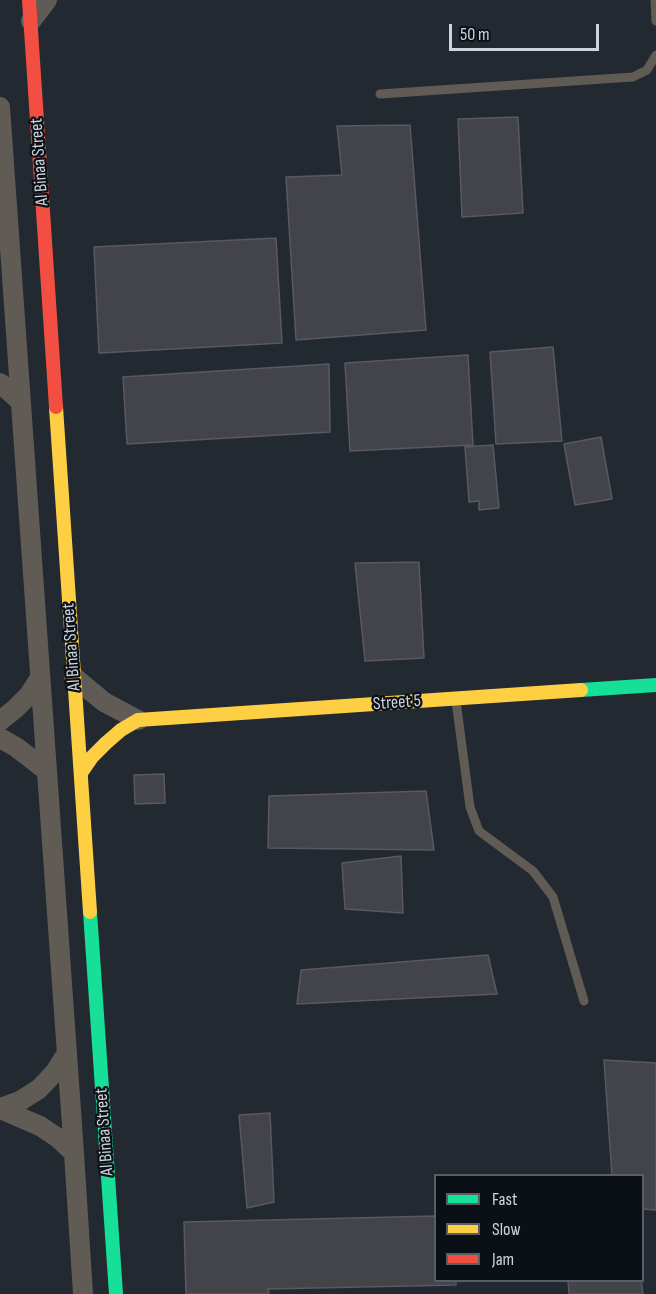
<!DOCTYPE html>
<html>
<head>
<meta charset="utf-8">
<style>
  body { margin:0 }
  #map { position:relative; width:656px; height:1294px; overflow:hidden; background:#222930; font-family:"Sofia Sans Condensed",sans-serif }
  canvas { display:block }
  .legend { position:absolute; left:434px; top:1174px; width:210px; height:108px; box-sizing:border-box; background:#0b1016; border:2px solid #585e66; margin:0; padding:8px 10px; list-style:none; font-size:18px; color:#ccd4dd }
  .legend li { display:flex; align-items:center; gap:12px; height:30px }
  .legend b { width:30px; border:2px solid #585e66 }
  .scale { position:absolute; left:449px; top:24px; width:150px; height:27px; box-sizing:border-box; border:3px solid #ccd4dd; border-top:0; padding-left:8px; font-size:18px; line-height:21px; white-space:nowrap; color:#ccd4dd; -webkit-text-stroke:4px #0b1016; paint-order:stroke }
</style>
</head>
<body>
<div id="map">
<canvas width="656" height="1294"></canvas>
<ul class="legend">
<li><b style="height:8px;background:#16e098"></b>Fast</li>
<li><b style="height:8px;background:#ffcf43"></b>Slow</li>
<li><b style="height:8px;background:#f24e42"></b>Jam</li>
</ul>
<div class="scale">50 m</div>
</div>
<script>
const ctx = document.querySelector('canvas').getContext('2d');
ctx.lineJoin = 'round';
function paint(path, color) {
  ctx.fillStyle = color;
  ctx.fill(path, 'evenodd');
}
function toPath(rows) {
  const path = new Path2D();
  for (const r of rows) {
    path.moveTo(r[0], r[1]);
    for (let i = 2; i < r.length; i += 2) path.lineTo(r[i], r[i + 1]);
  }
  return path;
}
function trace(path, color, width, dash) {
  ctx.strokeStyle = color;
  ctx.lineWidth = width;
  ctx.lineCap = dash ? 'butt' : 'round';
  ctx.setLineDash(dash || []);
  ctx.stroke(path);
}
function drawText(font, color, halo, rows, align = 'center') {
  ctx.font = font + ' "Sofia Sans Condensed",sans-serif';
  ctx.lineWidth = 4.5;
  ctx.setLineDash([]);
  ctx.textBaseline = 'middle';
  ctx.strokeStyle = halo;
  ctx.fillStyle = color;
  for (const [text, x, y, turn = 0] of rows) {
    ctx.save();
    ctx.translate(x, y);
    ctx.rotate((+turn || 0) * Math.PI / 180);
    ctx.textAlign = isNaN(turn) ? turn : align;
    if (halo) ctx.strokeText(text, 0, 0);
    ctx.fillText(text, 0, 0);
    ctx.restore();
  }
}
const building = toPath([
  [518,117,523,213,462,217,458,119,518,117],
  [410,125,426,330,296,340,286,177,342,175,337,126,410,125],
  [276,238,282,343,99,353,94,247,276,238],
  [553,347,562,441,496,444,490,352,553,347],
  [468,355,473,445,350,451,345,363,468,355],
  [329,364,330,432,127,444,123,377,329,364],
  [601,437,612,499,575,505,564,444,601,437],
  [493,445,499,508,479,510,479,501,469,502,465,447,493,445],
  [419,562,424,658,365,661,355,563,419,562],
  [164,774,165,803,135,804,134,775,164,774],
  [426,791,434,850,268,848,269,796,426,791],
  [401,856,403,913,345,909,342,863,401,856],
  [488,955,497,994,297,1004,301,970,488,955],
  [604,1060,656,1063,656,1210,642,1209,642,1176,612,1176,604,1060],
  [270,1113,274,1202,247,1208,239,1115,270,1113],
  [436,1216,436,1280,456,1280,456,1285,268,1289,269,1294,186,1294,184,1222,436,1216],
  [568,1280,641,1280,643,1294,569,1294,568,1280]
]);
paint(building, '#43444a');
trace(building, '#59595f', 1.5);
trace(toPath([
  [655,0,656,21],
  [380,94,633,77,647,70,656,55],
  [456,701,470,807,479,831,533,871,553,897,584,1001]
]), '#615b56', 9);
trace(toPath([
  [31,21,47,0],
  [0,107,74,1153,83,1294],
  [0,383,20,401],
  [74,677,104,702,138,720],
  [0,721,15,709,29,695,40,678],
  [0,738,16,747,47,771],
  [0,1108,20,1101,39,1089,55,1072,67,1053],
  [0,1109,40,1126,58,1138,74,1153]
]), '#615b56', 20);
trace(toPath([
  [581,690,656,685],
  [90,912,116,1294]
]), '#16e098', 14);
trace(toPath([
  [56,407,90,912],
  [81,773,92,757,106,743,121,730,138,720,581,690]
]), '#ffcf43', 14);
trace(toPath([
  [29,0,56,407]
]), '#f24e42', 14);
drawText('18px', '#ccd4dd', '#0b1016', [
  ["Al Binaa Street",40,162,-94],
  ["Al Binaa Street",72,647,-94],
  ["Street 5",397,703,-4],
  ["Al Binaa Street",105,1132,-94]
]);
</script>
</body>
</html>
